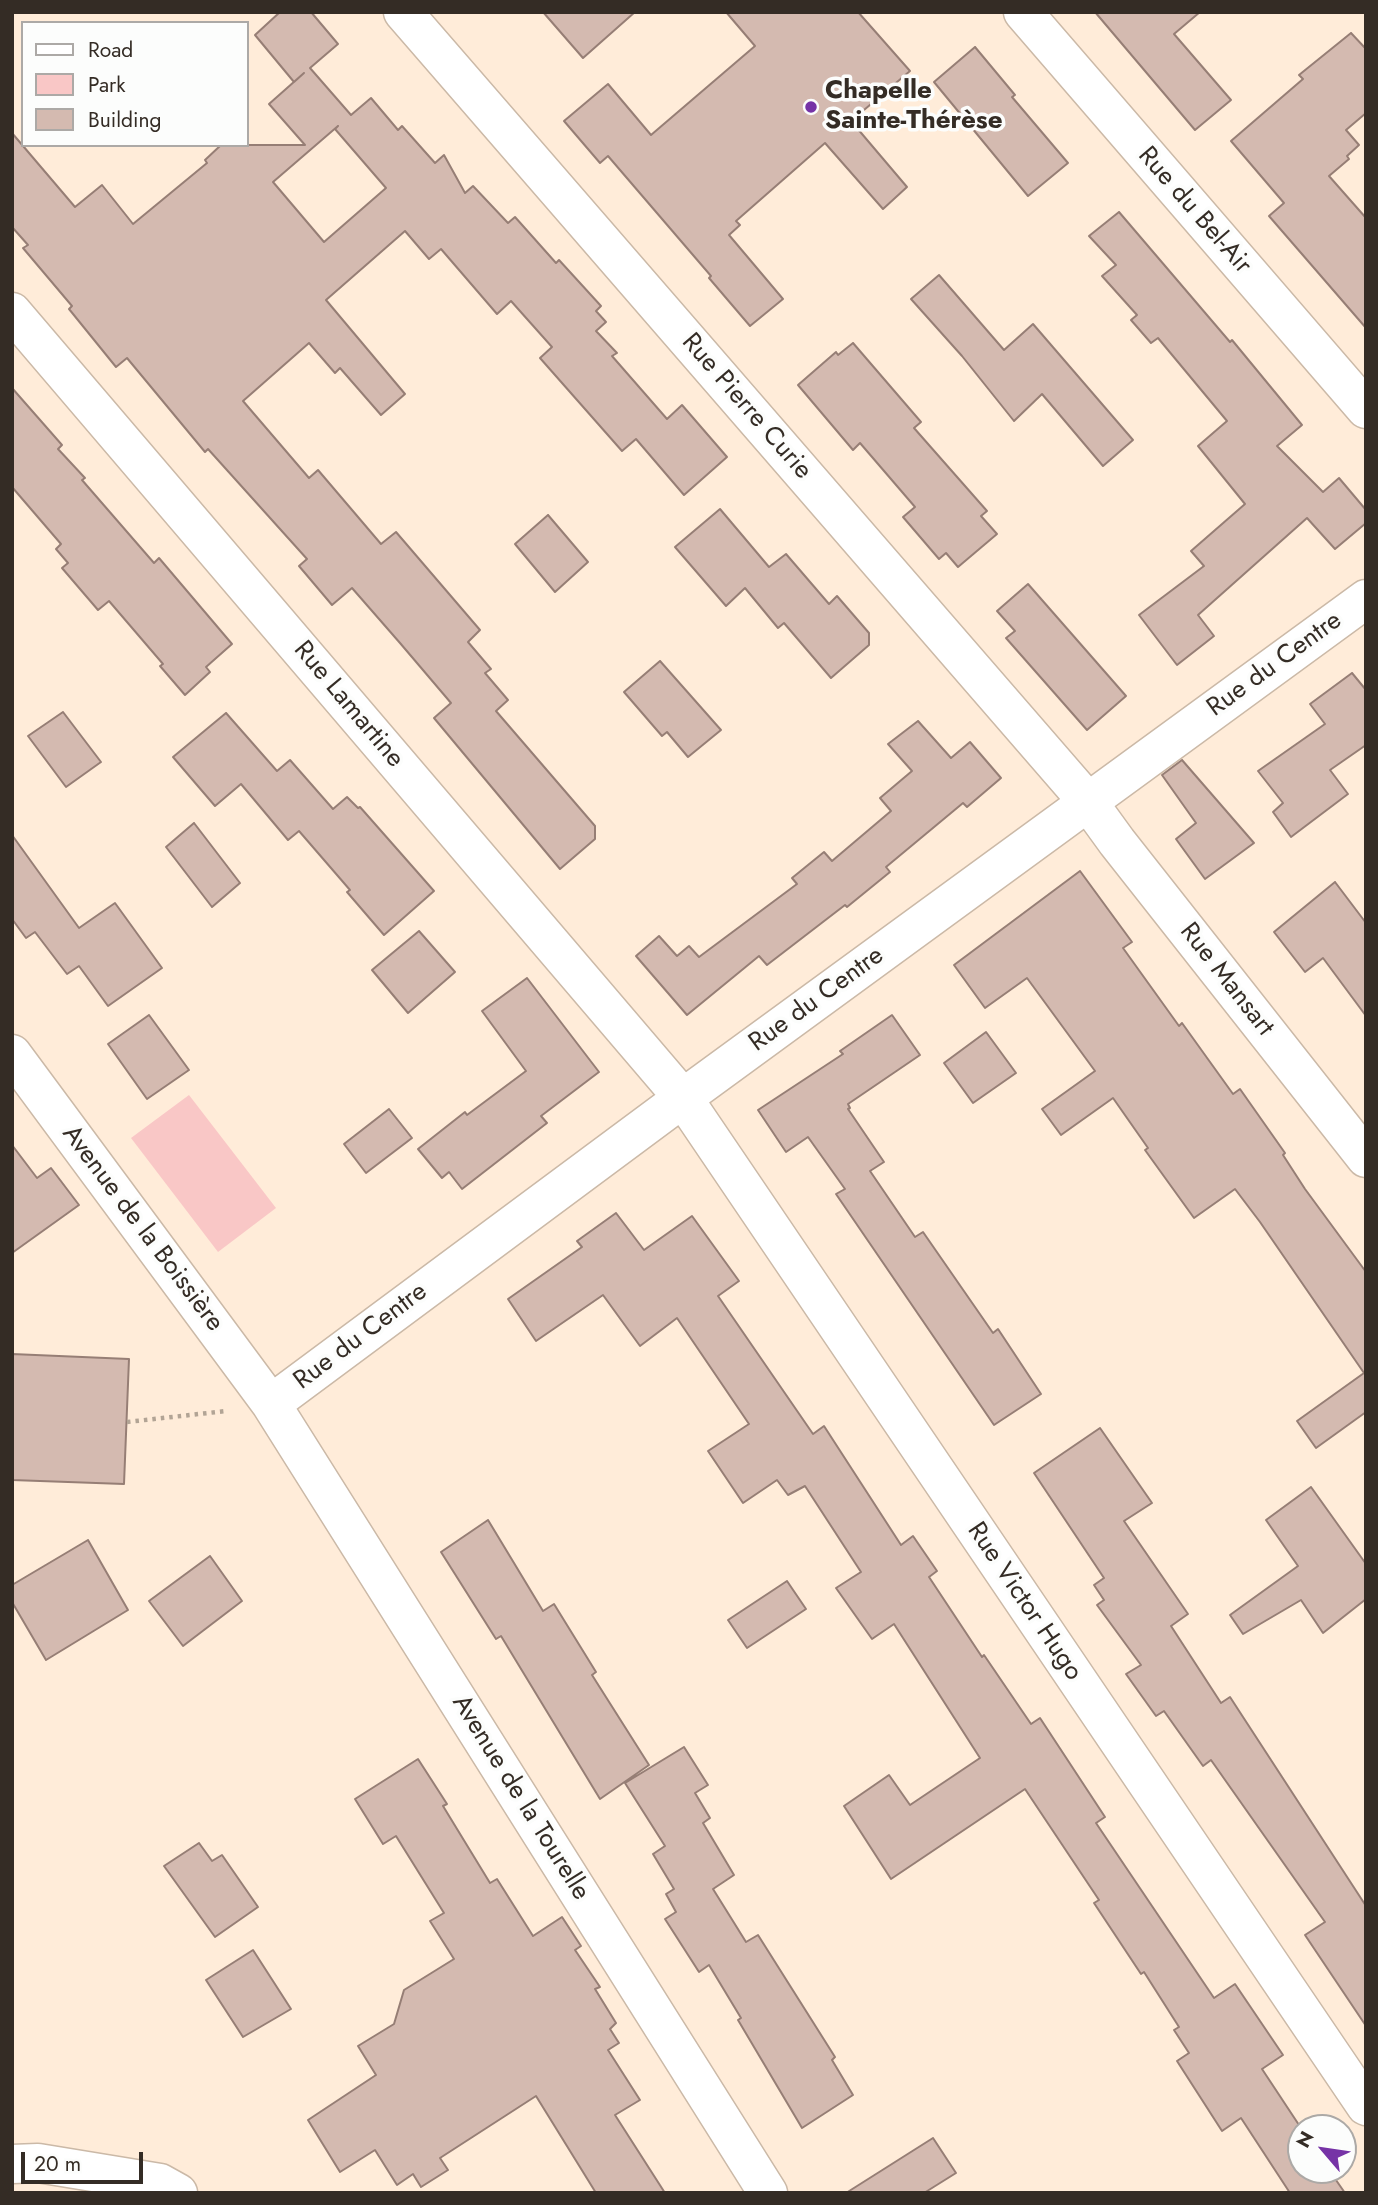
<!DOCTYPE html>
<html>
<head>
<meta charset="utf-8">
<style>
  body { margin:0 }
  #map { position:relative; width:1378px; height:2205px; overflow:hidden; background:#ffecd9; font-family:Jost,sans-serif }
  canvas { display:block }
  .frame { position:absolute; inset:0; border:14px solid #342c25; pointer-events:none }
  .legend { position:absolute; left:21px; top:21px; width:228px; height:126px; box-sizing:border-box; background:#fcfdfc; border:2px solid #aca9a6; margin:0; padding:9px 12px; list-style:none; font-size:21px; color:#342c25 }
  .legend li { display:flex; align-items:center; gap:14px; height:35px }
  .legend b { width:35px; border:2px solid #aca9a6 }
  .north { position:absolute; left:1287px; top:2114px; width:70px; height:70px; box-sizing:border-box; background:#fcfdfc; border:2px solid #aca9a6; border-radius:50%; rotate:299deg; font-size:19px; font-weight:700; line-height:28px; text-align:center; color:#342c25 }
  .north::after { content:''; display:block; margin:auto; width:24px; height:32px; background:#7633a6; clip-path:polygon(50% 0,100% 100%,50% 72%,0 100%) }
  .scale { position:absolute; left:21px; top:2152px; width:122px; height:32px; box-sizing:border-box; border:4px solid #342c25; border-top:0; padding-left:9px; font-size:21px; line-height:24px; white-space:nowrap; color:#342c25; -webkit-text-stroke:5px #fcfdfc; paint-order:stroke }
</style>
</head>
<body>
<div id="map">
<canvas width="1378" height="2205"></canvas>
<div class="frame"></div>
<ul class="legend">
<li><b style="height:9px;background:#fff"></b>Road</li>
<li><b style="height:19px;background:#f9c7c6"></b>Park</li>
<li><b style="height:19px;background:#d4bab0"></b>Building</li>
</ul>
<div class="north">N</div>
<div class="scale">20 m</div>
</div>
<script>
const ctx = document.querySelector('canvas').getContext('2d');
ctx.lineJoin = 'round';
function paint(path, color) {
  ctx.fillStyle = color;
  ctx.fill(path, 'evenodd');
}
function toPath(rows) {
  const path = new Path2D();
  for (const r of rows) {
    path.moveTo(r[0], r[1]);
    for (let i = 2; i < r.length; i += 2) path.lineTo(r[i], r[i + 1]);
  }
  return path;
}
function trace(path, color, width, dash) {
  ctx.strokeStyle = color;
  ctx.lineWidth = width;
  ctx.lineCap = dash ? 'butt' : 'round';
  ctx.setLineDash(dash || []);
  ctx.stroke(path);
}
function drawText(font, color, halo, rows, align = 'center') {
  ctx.font = font + ' Jost,sans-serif';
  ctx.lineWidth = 7;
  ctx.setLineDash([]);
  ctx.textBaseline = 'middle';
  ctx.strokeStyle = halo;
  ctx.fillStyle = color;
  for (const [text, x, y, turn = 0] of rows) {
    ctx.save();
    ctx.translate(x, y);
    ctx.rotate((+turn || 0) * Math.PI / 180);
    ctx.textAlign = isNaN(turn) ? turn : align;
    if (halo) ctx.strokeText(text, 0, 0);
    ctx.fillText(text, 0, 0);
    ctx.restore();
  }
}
paint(toPath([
  [189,1095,276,1208,218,1252,131,1138]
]), '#f9c7c6');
const building = toPath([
  [280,12,311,12,338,44,310,68,351,115,371,98,398,130,402,126,435,163,444,155,465,193,473,186,508,223,515,217,556,263,559,260,601,306,596,311,606,322,596,331,617,353,612,356,667,419,682,405,727,457,684,495,636,439,622,451,540,358,552,347,511,301,497,314,441,249,429,259,405,231,326,300,405,394,381,415,340,368,335,373,309,343,243,401,309,478,318,470,381,544,396,532,480,630,468,642,491,669,485,673,508,700,496,711,595,826,595,839,560,869,434,718,451,703,400,643,352,588,332,605,299,566,307,559,208,449,205,452,127,358,116,367,69,309,72,306,23,248,28,245,12,227,12,133,75,207,102,185,133,224,207,163,205,160,221,145,305,145,269,104,304,73,294,82,255,35,280,12],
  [338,126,335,129,386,188,324,242,273,182,338,126],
  [543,12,635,12,583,58,543,12],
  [726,12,858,12,910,71,851,121,907,187,883,209,825,143,736,221,740,225,729,235,783,299,750,326,709,278,711,276,608,156,600,163,564,121,608,84,651,135,755,46,726,12],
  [1095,12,1200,12,1174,34,1231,100,1195,130,1095,12],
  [1351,33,1366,49,1366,113,1346,130,1359,145,1347,156,1349,159,1329,176,1366,218,1366,328,1269,216,1284,203,1231,141,1303,79,1299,75,1351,33],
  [975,47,1015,95,1012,97,1068,163,1028,196,934,82,975,47],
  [1119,212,1230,342,1232,340,1302,425,1277,446,1323,492,1339,478,1366,510,1366,523,1335,549,1307,518,1198,615,1214,636,1177,665,1139,615,1204,566,1191,551,1245,504,1198,446,1227,421,1158,338,1151,343,1131,320,1137,315,1102,276,1116,265,1089,236,1119,212],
  [939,275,1004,350,1033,324,1133,440,1103,466,1042,394,1014,421,962,356,911,299,939,275],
  [853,343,921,422,914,428,987,511,981,516,997,534,958,567,946,553,939,559,903,517,915,507,860,443,853,450,798,385,836,352,838,355,853,343],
  [12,388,62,445,58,449,85,478,82,480,154,563,159,558,232,644,206,667,210,672,185,695,160,666,163,664,109,601,98,610,62,568,68,563,56,549,61,544,12,487,12,388],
  [720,509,769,567,786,554,829,604,837,596,869,633,869,645,831,678,784,623,778,628,745,588,726,606,675,547,720,509],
  [548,515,588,562,555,592,515,544,548,515],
  [1028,584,1126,696,1087,730,1006,638,1015,631,997,611,1028,584],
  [660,661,721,730,688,757,667,732,662,736,624,692,660,661],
  [1352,673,1366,690,1366,745,1330,770,1348,794,1291,837,1273,812,1283,803,1258,771,1325,724,1310,704,1352,673],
  [63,712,101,762,66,787,28,736,63,712],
  [226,713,277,771,290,760,333,809,347,797,358,808,360,807,434,891,384,935,347,892,350,890,299,831,288,840,241,784,215,806,173,757,226,713],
  [918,721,951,758,970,742,1001,778,967,807,963,803,886,867,890,872,847,907,845,905,767,965,759,956,687,1015,636,956,659,936,677,956,689,946,699,957,797,884,792,878,824,852,832,861,891,811,880,798,912,771,888,744,918,721],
  [1182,760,1254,843,1205,879,1176,839,1196,823,1162,775,1182,760],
  [194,823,240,883,212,907,166,847,194,823],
  [12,835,79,928,115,903,162,968,108,1006,79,966,67,974,35,932,26,938,12,919,12,835],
  [1080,871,1132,942,1123,948,1179,1026,1182,1023,1233,1094,1240,1089,1285,1153,1283,1155,1305,1189,1366,1272,1366,1412,1316,1448,1297,1421,1364,1373,1260,1222,1235,1189,1194,1218,1145,1150,1148,1148,1113,1098,1061,1135,1042,1109,1095,1071,1027,978,985,1008,954,965,1080,871],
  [1335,882,1366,923,1366,1016,1323,958,1305,972,1274,932,1335,882],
  [419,931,455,972,408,1013,372,970,419,931],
  [527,978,599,1072,541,1116,547,1123,462,1189,449,1172,442,1178,418,1149,465,1112,467,1115,526,1071,482,1011,527,978],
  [149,1015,189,1070,147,1099,108,1044,149,1015],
  [892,1015,920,1055,848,1104,850,1108,848,1109,884,1162,870,1171,915,1237,923,1232,993,1333,998,1329,1041,1394,994,1425,836,1194,845,1189,808,1137,786,1152,758,1110,843,1054,840,1051,892,1015],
  [986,1032,1016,1073,973,1103,944,1063,986,1032],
  [389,1109,412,1138,366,1173,344,1144,389,1109],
  [12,1145,37,1178,51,1168,79,1205,12,1253,12,1145],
  [616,1213,644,1250,692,1216,739,1281,718,1296,813,1434,824,1426,901,1545,913,1536,937,1571,929,1577,982,1657,984,1655,1031,1724,1040,1718,1105,1817,1096,1823,1214,1998,1235,1984,1283,2055,1262,2069,1301,2128,1301,2170,1329,2170,1345,2193,1290,2193,1241,2118,1222,2131,1177,2061,1189,2053,1174,2030,1179,2027,1144,1972,1141,1974,1094,1903,1099,1900,1025,1789,891,1879,844,1806,889,1775,910,1805,980,1758,894,1624,872,1639,836,1588,861,1572,805,1486,788,1495,777,1480,743,1503,708,1451,749,1424,677,1318,640,1346,603,1295,536,1341,508,1299,582,1247,577,1241,616,1213],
  [12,1354,129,1359,124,1484,12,1480,12,1354],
  [1100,1428,1152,1503,1124,1521,1188,1614,1171,1626,1221,1703,1230,1697,1366,1906,1366,2026,1305,1935,1325,1922,1211,1760,1203,1766,1164,1711,1156,1716,1126,1674,1141,1665,1097,1605,1104,1600,1094,1585,1104,1578,1034,1473,1100,1428],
  [1311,1487,1366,1564,1366,1599,1323,1633,1301,1600,1243,1634,1230,1615,1298,1566,1266,1520,1311,1487],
  [488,1520,543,1611,554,1604,596,1672,592,1675,649,1765,600,1799,501,1636,496,1639,441,1552,488,1520],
  [88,1540,128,1610,46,1660,12,1602,12,1585,88,1540],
  [210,1556,242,1601,183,1646,149,1601,210,1556],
  [787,1581,806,1609,747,1648,728,1620,787,1581],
  [684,1747,708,1785,695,1793,710,1818,703,1823,734,1875,713,1889,746,1942,758,1935,835,2057,832,2060,853,2095,802,2128,738,2020,741,2018,709,1965,699,1972,665,1919,676,1912,666,1894,674,1889,653,1854,665,1846,625,1783,684,1747],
  [418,1759,447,1804,443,1806,490,1883,497,1879,533,1936,562,1917,581,1946,575,1950,600,1987,595,1989,616,2023,610,2029,619,2043,608,2050,640,2100,615,2115,665,2193,596,2193,536,2096,440,2158,448,2170,421,2187,413,2174,397,2185,375,2150,340,2172,308,2120,376,2075,358,2046,394,2024,404,1990,454,1959,430,1921,444,1913,396,1836,383,1844,355,1799,418,1759],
  [199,1843,212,1861,222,1855,258,1907,215,1937,164,1866,199,1843],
  [253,1950,291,2009,243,2037,206,1980,253,1950],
  [933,2138,956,2173,924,2193,846,2193,933,2138]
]);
paint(building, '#d4bab0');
trace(building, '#967e75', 2);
const minor = toPath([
  [403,12,1088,802,1117,842,1366,1158],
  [1023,12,1366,409],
  [12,312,683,1098,1366,2106],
  [12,1054,271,1404,768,2193],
  [271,1404,683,1098,1366,599],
  [12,2164,38,2163,160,2183,178,2193]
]);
trace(minor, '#cbb9a7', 41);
trace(toPath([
  [127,1422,226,1411]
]), '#b2a495', 4.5, [3.5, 5]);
trace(minor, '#fff', 38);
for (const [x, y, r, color] of [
  [811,107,7,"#7633a6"]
]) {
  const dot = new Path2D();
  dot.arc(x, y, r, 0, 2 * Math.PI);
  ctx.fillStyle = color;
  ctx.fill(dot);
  trace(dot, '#fcfdfc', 2.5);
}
drawText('bold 26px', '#342c25', '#fcfdfc', [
  ["Chapelle",825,92],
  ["Sainte-Thérèse",825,122]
], 'left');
drawText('26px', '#342c25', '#fcfdfc', [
  ["Rue du Bel-Air",1194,211,49],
  ["Rue Pierre Curie",746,407,49],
  ["Rue du Centre",1275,665,-36],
  ["Rue Lamartine",348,705,50],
  ["Rue Mansart",1226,980,52],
  ["Rue du Centre",817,1000,-36],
  ["Avenue de la Boissière",142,1229,53],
  ["Rue du Centre",361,1337,-37],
  ["Rue Victor Hugo",1024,1602,56],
  ["Avenue de la Tourelle",520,1798,58]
]);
</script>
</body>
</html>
